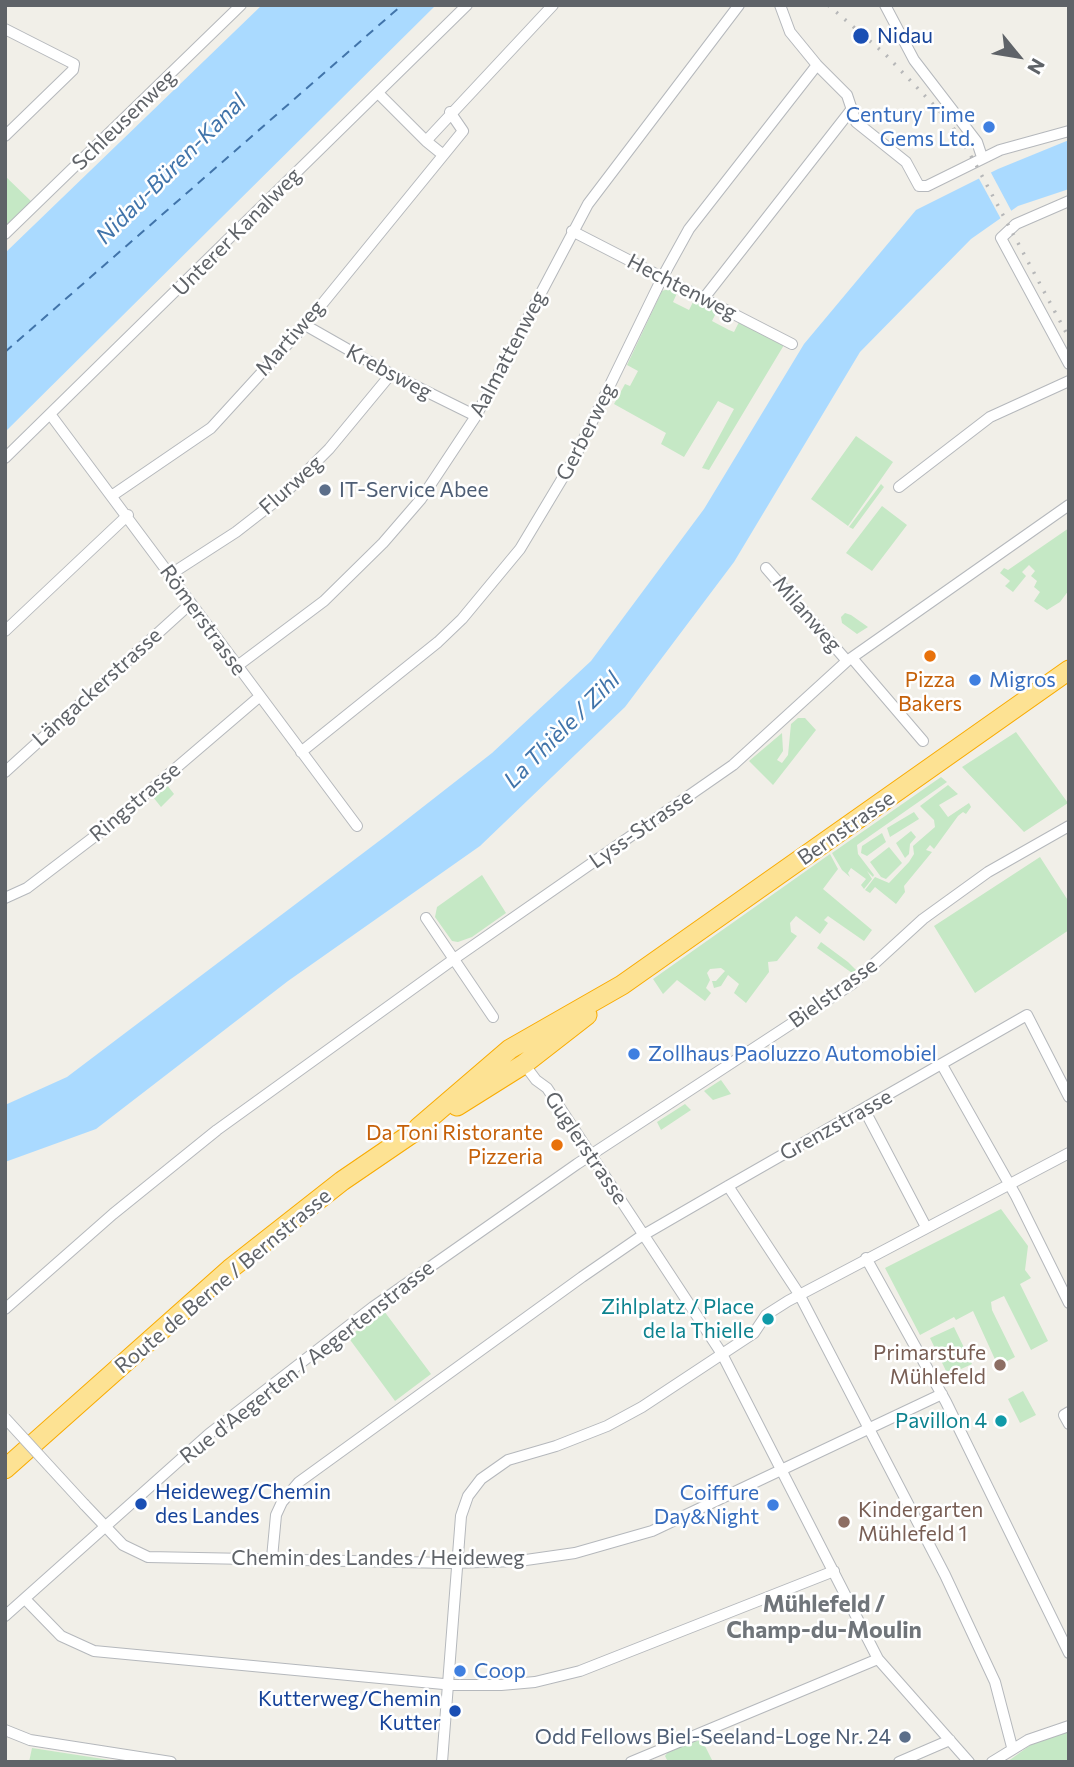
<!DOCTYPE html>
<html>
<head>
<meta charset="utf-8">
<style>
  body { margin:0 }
  #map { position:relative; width:1074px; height:1767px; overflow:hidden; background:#f1efe8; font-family:Commissioner,sans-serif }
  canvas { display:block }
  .frame { position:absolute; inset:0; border:7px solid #5f6368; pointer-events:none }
  .north { position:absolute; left:983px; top:21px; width:70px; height:70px; -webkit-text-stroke:5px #fff; paint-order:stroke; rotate:120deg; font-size:19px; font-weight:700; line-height:28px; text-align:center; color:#5f6368 }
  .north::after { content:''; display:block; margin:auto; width:24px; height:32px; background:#5f6368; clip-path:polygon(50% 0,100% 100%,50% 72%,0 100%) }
</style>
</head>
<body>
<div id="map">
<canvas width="1074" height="1767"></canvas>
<div class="frame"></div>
<div class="north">N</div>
</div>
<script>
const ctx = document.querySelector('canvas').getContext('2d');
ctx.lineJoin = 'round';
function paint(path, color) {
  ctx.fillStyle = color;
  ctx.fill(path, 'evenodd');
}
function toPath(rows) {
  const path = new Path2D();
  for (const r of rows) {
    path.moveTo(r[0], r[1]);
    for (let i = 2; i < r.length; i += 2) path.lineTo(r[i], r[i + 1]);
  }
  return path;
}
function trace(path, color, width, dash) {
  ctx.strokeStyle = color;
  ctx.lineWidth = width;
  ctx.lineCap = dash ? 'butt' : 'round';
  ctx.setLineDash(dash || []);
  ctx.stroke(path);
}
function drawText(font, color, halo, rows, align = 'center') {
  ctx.font = font + ' Commissioner,sans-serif';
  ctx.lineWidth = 5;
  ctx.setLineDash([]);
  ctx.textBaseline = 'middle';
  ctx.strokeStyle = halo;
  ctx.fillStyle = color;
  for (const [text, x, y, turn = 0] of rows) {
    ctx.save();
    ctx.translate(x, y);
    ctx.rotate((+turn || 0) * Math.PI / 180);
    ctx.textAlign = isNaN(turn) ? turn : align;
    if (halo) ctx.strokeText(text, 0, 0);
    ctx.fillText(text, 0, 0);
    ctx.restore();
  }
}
paint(toPath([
  [5,176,33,203,9,226,5,222],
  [671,288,678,291,673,302,689,310,694,300,717,311,712,321,729,330,734,332,739,322,784,345,709,470,702,468,734,409,718,401,684,457,661,444,666,433,614,404,625,384,630,386,638,371,627,365,662,291],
  [856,436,893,462,848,526,811,499],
  [881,484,884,487,853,529,849,527],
  [882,506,907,525,872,571,846,553],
  [1069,528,1069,590,1060,602,1047,610,1034,601,1040,592,1034,587,1037,581,1031,576,1035,571,1029,565,1022,572,1026,576,1013,592,1005,586,1010,581,1000,573,1004,568,1008,570],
  [845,613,851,615,868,627,857,634,842,623,841,617],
  [798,718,805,718,816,730,773,785,749,761,782,733,783,751,777,760,782,763,788,755,791,724],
  [1016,732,1068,803,1024,832,962,767],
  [941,777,947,782,857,845,858,854,874,875,873,877,867,871,872,879,864,889,861,885,866,879,851,868,848,873,850,877,842,870,832,853],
  [167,785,174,794,161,807,153,797],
  [948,785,958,794,939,805,948,817,969,803,971,807,966,814,963,812,958,816,934,849,930,845,926,850,932,852,904,886,905,892,896,904,875,887,870,893,865,890,875,877,889,883,909,862,914,854,913,846,935,827,934,820,920,806],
  [914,812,919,819,890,837,887,828],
  [911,831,916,837,910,844,909,854,905,858,896,843],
  [882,833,886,842,867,856,861,853,862,846],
  [889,847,902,863,886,879,881,877,870,862],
  [830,854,838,869,823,889,872,930,864,941,828,916,824,920,828,923,820,934,796,916,790,923,791,932,797,936,777,961,768,962,769,972,746,1003,734,993,739,984,728,975,721,986,714,988,712,981,716,981,725,971,721,968,710,969,707,973,710,980,706,988,711,993,705,1001,677,980,663,994,653,979],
  [1040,857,1069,902,1069,930,975,993,934,926],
  [482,875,506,913,472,937,458,942,452,941,435,917,437,907],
  [821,942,848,962,856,970,852,973,817,948],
  [721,1080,731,1094,713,1100,704,1091],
  [685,1104,691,1110,661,1130,657,1122],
  [1001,1209,1028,1246,1025,1270,1031,1278,1020,1284,1048,1341,1031,1350,1004,1296,991,1302,992,1310,1015,1357,998,1366,973,1311,956,1320,954,1317,920,1335,885,1268],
  [384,1311,431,1374,395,1401,348,1337],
  [954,1327,972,1364,948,1375,930,1338],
  [1023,1391,1036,1415,1020,1423,1008,1399],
  [1069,1729,1069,1762,1007,1762,1036,1741],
  [701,1738,713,1762,668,1762,665,1756,668,1752],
  [32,1748,123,1762,29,1762]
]), '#c5e8c5');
paint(toPath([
  [262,5,436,5,5,432,5,253],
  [1069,140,1069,189,1018,206,971,239,860,352,734,562,625,707,480,846,288,981,96,1129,5,1162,5,1105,67,1077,387,835,492,753,591,661,704,509,804,344,916,210,998,169]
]), '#aadaff');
paint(toPath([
  [989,169,1013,214,1002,221,977,175]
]), '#f1efe8');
trace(toPath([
  [5,352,402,5]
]), '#4174aa', 2, [9, 7]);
const street = toPath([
  [780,5,790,32,817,65,847,95,856,122,906,162,919,186,927,186,1000,150,1069,131],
  [885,5,914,60,977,142,982,157],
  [5,29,74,64,73,70,5,136],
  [378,93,426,141],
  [442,154,426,141,553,5],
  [1069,201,1016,224,1001,238,1069,364],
  [572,231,792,344],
  [5,234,241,5],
  [704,298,851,110],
  [305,325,391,374,476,416],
  [50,414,357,826],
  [5,458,467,5],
  [899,487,990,417,1069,381],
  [113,495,211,428,305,325,463,131,450,112],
  [766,568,847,661],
  [171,574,236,532,281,497,329,449,391,374],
  [5,631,128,515],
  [852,658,923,741],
  [236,667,324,601,383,543,421,499,476,416,588,204,739,5],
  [301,752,438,642,462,619,520,549,574,459,663,276,689,229,817,65],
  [5,772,190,604],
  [5,898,27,888,107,827,259,697],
  [426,918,493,1017],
  [524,1064,536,1080,547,1088,722,1354,878,1659,969,1762],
  [942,1065,1016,1196,1069,1303],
  [864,1109,926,1227],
  [728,1186,799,1294,945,1575,995,1682,1012,1747],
  [866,1258,946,1402,1069,1653],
  [5,1309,113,1214,217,1130,454,959,733,765,847,661,1069,505],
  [1069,1412,1064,1415,1069,1424],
  [84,1504,123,1545,148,1557,450,1563,519,1561,575,1553,652,1531,942,1394],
  [272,1558,276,1515,282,1502,299,1482,582,1277,640,1237,728,1186,1027,1015,1069,1097],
  [25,1599,61,1636,94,1651,454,1685,501,1685,535,1682,580,1671,834,1571],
  [5,1616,209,1434,373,1307,577,1164,852,984,923,919,988,872,1069,826],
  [5,1730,30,1740,171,1762],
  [442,1762,461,1516,468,1496,481,1479,508,1460,556,1446,607,1426,642,1407,754,1333,766,1315,788,1301,1069,1153],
  [631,1762,878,1659],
  [899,1762,950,1740],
  [992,1762,1028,1740,1069,1726]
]);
const highway = toPath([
  [457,1106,524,1064,587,1015],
  [418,1128,510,1049,622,985,1069,670],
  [5,1469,230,1269,342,1181,427,1123]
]);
trace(street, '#b5b8bc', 12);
trace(highway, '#f9ab00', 21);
trace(street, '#fff', 10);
trace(highway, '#fde293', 19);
trace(toPath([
  [828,5,885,54,949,121,974,161,1069,338]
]), '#b6b7b8', 3.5, [2, 9]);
const streetBridge = toPath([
  [5,1418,84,1504]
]);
trace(streetBridge, '#b5b8bc', 12, []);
trace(streetBridge, '#fff', 10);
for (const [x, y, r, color] of [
  [861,36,9,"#1a4fb4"],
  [989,127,7,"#3f7fe0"],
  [325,490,7,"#5c6f8a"],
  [930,656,7,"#e8710a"],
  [975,680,7,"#3f7fe0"],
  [634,1054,7,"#3f7fe0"],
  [557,1145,7,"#e8710a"],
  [768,1319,7,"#0f9aa8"],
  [1000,1365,7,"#8d6e63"],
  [1001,1421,7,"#0f9aa8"],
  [141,1504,7,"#1a4fb4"],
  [773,1505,7,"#3f7fe0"],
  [844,1522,7,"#8d6e63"],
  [460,1671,7,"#3f7fe0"],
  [455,1711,7,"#1a4fb4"],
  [905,1737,7,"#5c6f8a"]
]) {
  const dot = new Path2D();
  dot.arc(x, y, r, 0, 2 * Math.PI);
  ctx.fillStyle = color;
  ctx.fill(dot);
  trace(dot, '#fff', 2.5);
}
drawText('21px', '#164399', '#fff', [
  ["Nidau",877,36],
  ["Heideweg/Chemin",155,1492],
  ["des Landes",155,1516],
  ["Kutterweg/Chemin",441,1699,"right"],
  ["Kutter",441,1723,"right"]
], 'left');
drawText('21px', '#366cbe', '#fff', [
  ["Century Time",975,115,"right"],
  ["Gems Ltd.",975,139,"right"],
  ["Migros",989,680],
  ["Zollhaus Paoluzzo Automobiel",648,1054],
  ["Coiffure",759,1493,"right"],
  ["Day&Night",759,1517,"right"],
  ["Coop",474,1671]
], 'left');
drawText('21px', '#5f6368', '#fff', [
  ["Schleusenweg",124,120,-44],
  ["Unterer Kanalweg",237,232,-45],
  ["Hechtenweg",682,287,27],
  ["Martiweg",290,338,-49],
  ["Aalmattenweg",508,354,-62],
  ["Krebsweg",389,372,28],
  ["Gerberweg",586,432,-63],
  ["Flurweg",291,485,-42],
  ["Milanweg",807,614,49],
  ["Römerstrasse",203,620,54],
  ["Längackerstrasse",97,687,-42],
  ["Ringstrasse",135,802,-40],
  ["Bernstrasse",846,828,-35],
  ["Lyss-Strasse",641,829,-35],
  ["Bielstrasse",833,993,-36],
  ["Grenzstrasse",836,1125,-29],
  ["Guglerstrasse",586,1148,56],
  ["Route de Berne / Bernstrasse",223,1281,-40],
  ["Rue d'Aegerten / Aegertenstrasse",307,1362,-38],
  ["Chemin des Landes / Heideweg",378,1558]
]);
drawText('21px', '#4e5e75', '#fff', [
  ["IT-Service Abee",339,490],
  ["Odd Fellows Biel-Seeland-Loge Nr. 24",891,1737,"right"]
], 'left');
drawText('21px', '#c56008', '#fff', [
  ["Pizza",930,680],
  ["Bakers",930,704],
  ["Da Toni Ristorante",543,1133,"right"],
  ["Pizzeria",543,1157,"right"]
]);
drawText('21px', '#0d838f', '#fff', [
  ["Zihlplatz / Place",754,1307],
  ["de la Thielle",754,1331],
  ["Pavillon 4",987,1421]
], 'right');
drawText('21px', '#785e54', '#fff', [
  ["Primarstufe",986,1353],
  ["Mühlefeld",986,1377],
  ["Kindergarten",858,1510,"left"],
  ["Mühlefeld 1",858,1534,"left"]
], 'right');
drawText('italic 23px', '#4174aa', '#fff', [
  ["Nidau-Büren-Kanal",171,169,-45],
  ["La Thièle / Zihl",562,730,-45]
]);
drawText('bold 23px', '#70757a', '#fff', [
  ["Mühlefeld /",824,1604],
  ["Champ-du-Moulin",824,1630]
]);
</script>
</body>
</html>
